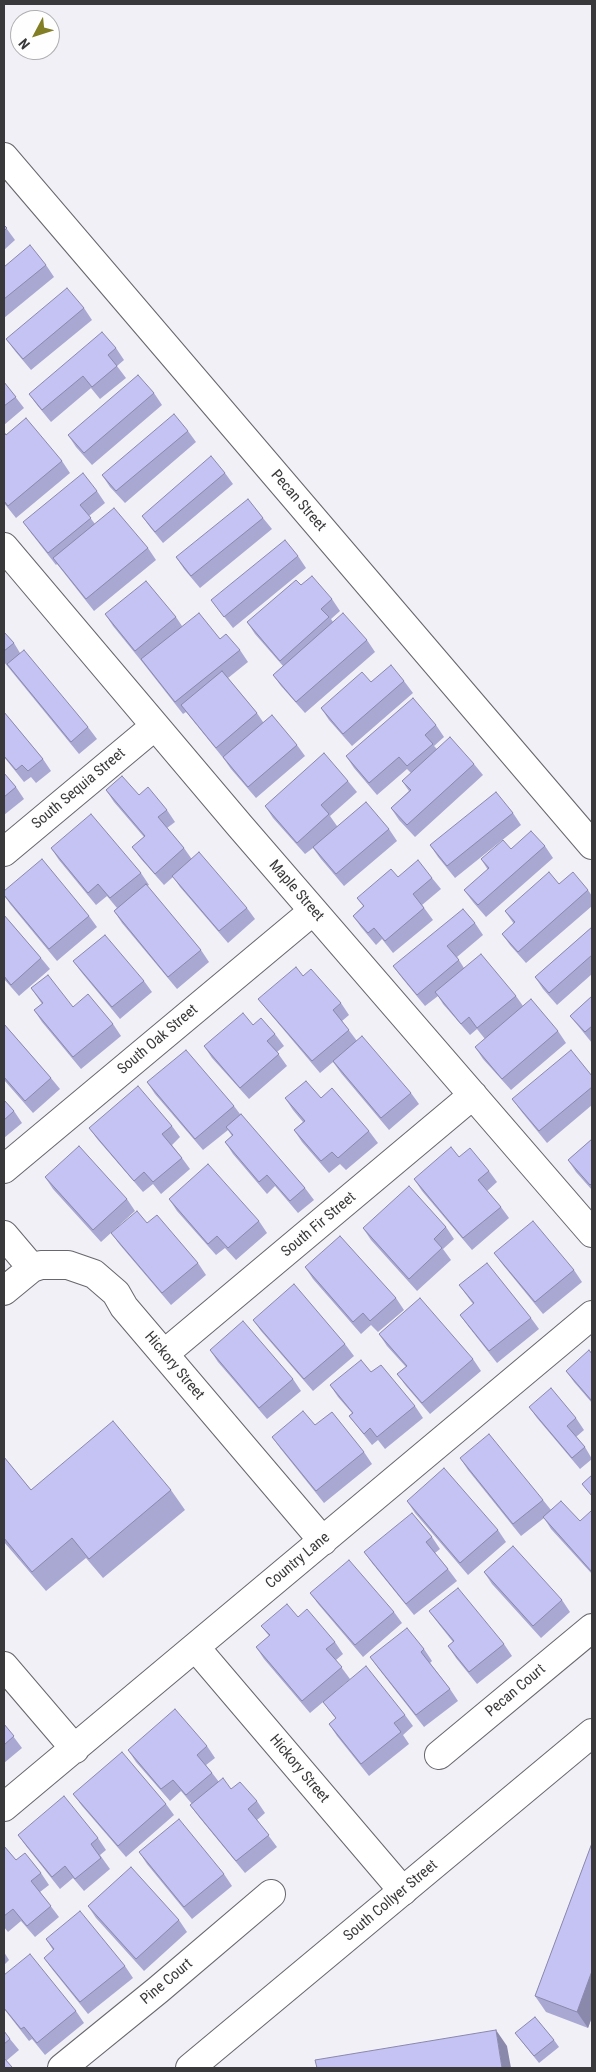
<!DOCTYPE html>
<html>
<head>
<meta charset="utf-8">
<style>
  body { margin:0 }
  #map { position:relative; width:596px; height:2072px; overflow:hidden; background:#f1f0f7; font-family:"Roboto Condensed",sans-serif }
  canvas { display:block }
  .frame { position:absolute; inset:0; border:5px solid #39393b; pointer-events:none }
  .north { position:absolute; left:10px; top:10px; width:50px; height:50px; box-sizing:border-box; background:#fefefe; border:1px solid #afafb0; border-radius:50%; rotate:230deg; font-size:14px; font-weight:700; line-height:20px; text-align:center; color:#39393b }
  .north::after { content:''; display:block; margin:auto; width:18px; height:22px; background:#827e25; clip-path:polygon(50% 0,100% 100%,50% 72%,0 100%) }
</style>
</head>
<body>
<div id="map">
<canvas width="596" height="2072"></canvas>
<div class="frame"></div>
<div class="north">N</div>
</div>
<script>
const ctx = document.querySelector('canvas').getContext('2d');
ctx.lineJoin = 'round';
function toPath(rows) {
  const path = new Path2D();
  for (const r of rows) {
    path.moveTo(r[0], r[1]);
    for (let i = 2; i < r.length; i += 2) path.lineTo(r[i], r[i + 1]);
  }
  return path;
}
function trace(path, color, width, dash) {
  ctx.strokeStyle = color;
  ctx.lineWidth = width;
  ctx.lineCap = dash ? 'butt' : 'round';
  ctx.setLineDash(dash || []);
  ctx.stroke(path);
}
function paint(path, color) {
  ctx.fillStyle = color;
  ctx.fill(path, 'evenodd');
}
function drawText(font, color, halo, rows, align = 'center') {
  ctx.font = font + ' "Roboto Condensed",sans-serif';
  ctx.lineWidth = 4;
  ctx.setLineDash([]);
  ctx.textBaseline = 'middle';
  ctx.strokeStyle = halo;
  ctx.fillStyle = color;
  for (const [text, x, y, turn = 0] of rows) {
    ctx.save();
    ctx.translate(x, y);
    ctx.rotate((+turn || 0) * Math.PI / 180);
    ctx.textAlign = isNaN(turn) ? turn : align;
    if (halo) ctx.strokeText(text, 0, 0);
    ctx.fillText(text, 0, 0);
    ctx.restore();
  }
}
const minor = toPath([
  [4,157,592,845],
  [4,547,240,826,592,1233],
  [4,852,155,726],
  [4,1169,313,911],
  [4,1235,32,1268,41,1265,68,1265,94,1274,116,1293,124,1307,323,1541],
  [4,1291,32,1268],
  [164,1354,473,1095],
  [196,1648,403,1891],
  [4,1666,75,1749],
  [439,1755,592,1628],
  [4,1807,592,1315],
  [62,2068,158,1990,271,1894]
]);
const tertiary = toPath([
  [190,2068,592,1733]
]);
trace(minor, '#67676c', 30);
trace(tertiary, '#67676c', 30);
trace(minor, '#fff', 28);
trace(tertiary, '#fff', 28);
paint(toPath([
  [4,225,15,240,4,250],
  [46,265,54,277,4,318,4,267],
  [84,308,92,320,31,370,15,351,6,339],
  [116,348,124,360,117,366,126,378,100,399,91,388,51,422,37,405,29,394],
  [4,382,24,408,4,425],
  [154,393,162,405,92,465,76,447,68,435],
  [188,431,196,442,125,503,110,487,102,475],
  [4,432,6,435,62,461,70,473,16,518,4,503],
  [225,473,233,484,163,543,150,527,142,516],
  [97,491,105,503,89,516,95,524,148,548,156,560,94,611,57,564,56,565,31,533,23,522],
  [263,518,272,529,200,588,184,569,176,557],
  [298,556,306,568,233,628,211,600],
  [301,585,332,599,340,611,331,619,333,622,367,640,375,652,305,713,281,686,273,675,283,666,255,634,247,622],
  [105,614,176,617,182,626,220,639,240,650,248,662,228,678,257,713,263,722,297,745,305,756,256,798,231,769,224,759,186,712,183,714,143,663,113,626],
  [4,632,14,643,20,653,88,727,97,739,79,754,4,662],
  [404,681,413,693,352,746,329,720,321,708,371,682],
  [4,712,43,759,51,771,36,783,31,777,24,782,4,757],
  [436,725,444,737,434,746,437,749,474,764,483,775,415,837,399,820,391,808,409,791,402,781,411,773,407,769,377,795,354,768,346,756],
  [4,773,16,787,24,799,4,815],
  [348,781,357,792,330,816,337,826,389,829,397,841,344,886,321,859,313,848,305,854,273,818,265,806],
  [106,790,139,795,167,810,175,822,167,828,184,848,191,858,247,908,255,919,228,943,180,887,173,877,164,885,141,859,132,847,144,837,114,802],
  [513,813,521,825,455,878,438,857,430,845],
  [545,846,553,858,486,917,473,902,464,890,488,870,481,859,511,849],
  [51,848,141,873,149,885,147,886,201,950,209,962,177,989,122,923,114,911,117,908,107,896,96,905,59,860],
  [398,877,432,878,441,889,422,905,433,920,393,953,382,939,376,945,361,927,353,916,363,906,357,898],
  [559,884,588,890,592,896,592,906,526,963,510,945,502,934,514,924,505,911],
  [4,895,89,916,97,927,57,961,10,904],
  [4,915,41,958,50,969,19,996,4,979],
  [475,923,483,935,457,957,464,968,516,996,523,1006,558,1031,566,1043,511,1090,483,1059,475,1047,485,1039,477,1029,470,1035,443,1004,438,996,425,1006,402,978,393,966],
  [592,927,592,974,557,1005,543,989,535,977],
  [73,961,144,981,152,992,120,1019,82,973],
  [303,976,341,1003,349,1015,342,1021,357,1041,411,1093,419,1104,389,1130,341,1073,333,1062,320,1073,267,1010,258,999],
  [31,988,113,1024,121,1036,81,1069,42,1022,34,1010,42,1004],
  [592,996,592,1043,579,1027,570,1016],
  [4,1024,51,1078,60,1089,33,1113,4,1080],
  [253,1025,275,1034,284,1046,277,1052,287,1066,249,1099,212,1058,204,1046],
  [592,1076,592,1105,547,1143,521,1111,512,1099],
  [147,1082,234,1106,240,1114,305,1188,314,1200,298,1213,275,1186,267,1194,233,1154,225,1142,232,1136,228,1130,203,1150,155,1094],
  [285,1098,321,1098,369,1131,378,1143,346,1170,340,1164,329,1173,302,1142,294,1130,303,1122,293,1110],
  [4,1100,14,1111,22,1123,4,1138],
  [172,1126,180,1137,172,1145,182,1158,190,1169,161,1194,153,1184,143,1192,98,1140,89,1128],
  [592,1139,592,1190,576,1172,568,1160],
  [459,1157,489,1171,497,1182,487,1191,501,1207,509,1218,472,1250,422,1191,414,1179],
  [45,1177,127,1199,135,1211,101,1242,53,1189],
  [169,1199,259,1221,267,1233,236,1260,225,1248,216,1255,177,1211],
  [147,1223,198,1263,206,1275,171,1305,120,1245,111,1233],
  [446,1227,454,1239,443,1249,451,1260,417,1291,371,1240,363,1228],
  [494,1253,574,1270,582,1282,543,1314,503,1265],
  [305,1267,396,1298,404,1310,378,1332,371,1325,361,1334,313,1279],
  [459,1285,531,1318,539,1329,497,1363,468,1326,460,1315,473,1304],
  [253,1320,345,1344,354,1356,313,1391,261,1331],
  [379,1334,473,1359,481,1371,430,1414,406,1386,397,1374,406,1367,387,1346],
  [210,1350,293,1379,301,1391,267,1419,218,1362],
  [592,1354,592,1403,574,1382,566,1371],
  [371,1372,415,1406,423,1418,385,1449,378,1440,372,1445,349,1416,352,1413,338,1397,330,1385],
  [529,1407,576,1418,584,1430,576,1437,585,1447,592,1459,580,1469,537,1418],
  [315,1425,364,1452,372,1464,324,1503,280,1448,272,1437],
  [4,1457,31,1490,171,1490,185,1510,103,1578,86,1558,46,1591,4,1542],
  [460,1458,543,1500,551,1510,580,1521,592,1513,592,1574,551,1529,544,1518,521,1536,468,1470],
  [407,1501,498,1530,506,1542,468,1575,415,1513],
  [432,1537,440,1549,435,1553,448,1569,457,1581,414,1615,372,1563,364,1552],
  [484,1572,562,1600,570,1612,541,1638,492,1584],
  [310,1593,394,1612,402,1623,363,1657,319,1605],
  [429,1611,504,1644,512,1656,477,1684,456,1658,448,1646,453,1642,438,1623],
  [298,1617,335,1642,343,1654,336,1660,350,1679,335,1692,405,1715,413,1726,403,1735,409,1744,369,1776,337,1736,329,1724,336,1719,323,1702,310,1713,264,1659,256,1647,269,1636,261,1626],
  [424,1649,432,1661,430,1663,450,1689,458,1701,424,1727,378,1668,370,1657],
  [4,1724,22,1748,4,1763],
  [207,1746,215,1758,206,1765,219,1782,231,1789,257,1801,265,1813,257,1820,277,1847,245,1873,199,1817,190,1805,192,1804,181,1791,170,1801,136,1762,128,1750],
  [73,1794,166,1804,174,1815,126,1857,82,1806],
  [18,1835,98,1838,106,1850,100,1855,110,1869,84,1891,73,1878,60,1889,26,1846],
  [592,1843,592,2017,588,2028,546,2012,535,1996],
  [4,1846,16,1860,41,1873,49,1885,40,1892,59,1917,35,1937,21,1921,8,1932,4,1927],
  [139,1852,224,1874,232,1886,192,1919,147,1864],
  [88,1906,179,1920,187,1932,144,1971,96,1918],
  [46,1939,125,1966,133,1978,88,2014,52,1969,44,1958,53,1950],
  [4,1952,9,1960,4,1965],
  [4,1975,76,2011,84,2023,45,2055,32,2039,29,2041,4,2009],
  [4,2031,10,2039,19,2050,6,2061,12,2068,4,2068],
  [515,2033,554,2040,559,2047,539,2063]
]), '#a9a8d2');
paint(toPath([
  [592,1971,592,2017,588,2028,577,2012],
  [496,2030,507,2046,511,2068,502,2068]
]), '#8a88ab');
const building = toPath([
  [4,225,7,228,4,231,4,225],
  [30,245,46,265,4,299,4,267,30,245],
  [67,288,84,308,23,359,6,339,67,288],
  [102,332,116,348,108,355,117,366,92,387,83,376,42,410,29,394,102,332],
  [138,375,154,393,84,453,68,435,138,375],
  [4,382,16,397,4,406,4,382],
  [174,414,188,431,116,491,102,475,174,414],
  [26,418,62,461,8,506,4,501,4,432,6,435,26,418],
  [211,456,225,473,155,532,142,516,211,456],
  [83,473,97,491,80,505,91,518,48,553,23,522,83,473],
  [248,499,263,518,191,576,176,557,248,499],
  [114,508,148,548,86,599,53,558,114,508],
  [285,540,298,556,224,617,211,600,285,540],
  [312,576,332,599,321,609,329,617,280,661,247,622,296,580,301,585,312,576],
  [146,581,176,617,135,651,105,614,146,581],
  [199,613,220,639,226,634,240,650,175,702,141,659,199,613],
  [343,613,367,640,296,702,273,675,343,613],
  [4,632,14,643,4,651,4,632],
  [24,650,88,727,71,742,7,664,24,650],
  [391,665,404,681,343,734,321,708,362,672,371,682,391,665],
  [222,671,257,713,216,748,181,705,222,671],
  [413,698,436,725,425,735,433,744,407,766,399,757,369,783,346,756,413,698],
  [4,712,43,759,28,771,22,765,16,770,4,756,4,712],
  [272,715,297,745,248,787,223,757,272,715],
  [450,737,474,764,407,825,391,808,411,790,402,781,450,737],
  [324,753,348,781,321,805,329,814,297,843,265,806,324,753],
  [4,773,16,787,4,797,4,773],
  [122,776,139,795,148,787,167,810,158,817,184,848,155,874,132,847,145,836,106,790,122,776],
  [496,792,513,813,447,866,430,845,496,792],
  [366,802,389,829,336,874,313,847,366,802],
  [91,814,141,873,110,898,98,884,88,893,51,848,91,814],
  [531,831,545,846,478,905,464,890,489,868,481,859,503,840,511,849,531,831],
  [199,852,247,908,219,931,172,876,199,852],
  [42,859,89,916,49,949,4,895,4,891,42,859],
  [418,860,432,878,413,894,424,908,385,941,374,928,368,933,353,916,364,906,357,898,391,869,398,877,418,860],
  [549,872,559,884,573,872,588,890,518,952,502,934,515,922,505,911,549,872],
  [146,884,201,950,168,977,114,911,146,884],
  [463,909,475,923,447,946,459,960,417,995,393,966,463,909],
  [4,915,41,958,11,985,4,976,4,915],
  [592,927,592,955,549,993,535,977,592,927],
  [105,935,144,981,112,1007,73,961,105,935],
  [481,954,516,996,477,1028,469,1017,461,1024,435,992,481,954],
  [296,967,303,976,311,969,341,1003,333,1010,349,1030,312,1061,258,999,296,967],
  [48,975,73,1007,88,994,113,1024,73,1057,34,1010,43,1003,31,988,48,975],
  [592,996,592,1026,585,1032,570,1016,592,996],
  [531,999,558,1031,502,1079,475,1047,531,999],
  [243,1013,253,1025,261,1018,275,1034,267,1041,279,1054,240,1088,204,1046,243,1013],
  [4,1024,51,1078,25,1101,4,1077,4,1024],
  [362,1036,411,1093,381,1118,333,1061,362,1036],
  [186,1050,234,1106,195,1139,147,1082,186,1050],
  [571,1050,592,1076,592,1087,539,1131,512,1099,571,1050],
  [306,1081,321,1098,332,1088,369,1131,338,1158,332,1152,321,1161,294,1130,305,1121,285,1098,306,1081],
  [138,1086,172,1126,162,1134,182,1158,153,1182,144,1172,134,1181,89,1128,138,1086],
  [4,1100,14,1111,4,1120,4,1100],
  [241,1114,305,1188,290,1201,267,1175,259,1182,225,1142,233,1135,226,1127,241,1114],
  [592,1139,592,1183,590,1185,568,1160,592,1139],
  [79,1146,127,1199,93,1230,45,1177,79,1146],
  [451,1147,459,1157,470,1148,489,1171,478,1180,501,1207,463,1238,414,1179,451,1147],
  [208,1164,259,1221,228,1248,217,1236,208,1244,169,1199,208,1164],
  [409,1186,446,1227,434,1239,442,1248,409,1279,363,1228,409,1186],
  [137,1211,147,1223,157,1215,198,1263,162,1293,111,1233,137,1211],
  [533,1221,574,1270,535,1302,494,1253,533,1221],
  [340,1236,396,1298,370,1321,363,1313,353,1322,305,1267,340,1236],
  [487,1263,531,1318,489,1351,460,1315,474,1303,459,1285,487,1263],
  [294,1284,345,1344,304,1379,253,1320,294,1284],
  [420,1298,473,1359,422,1403,397,1374,407,1366,379,1334,420,1298],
  [243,1321,293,1379,259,1408,210,1350,243,1321],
  [589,1350,592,1354,592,1401,566,1371,589,1350],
  [361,1360,371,1372,381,1365,415,1406,377,1437,370,1428,364,1434,349,1416,353,1413,330,1385,361,1360],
  [551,1388,576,1418,567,1426,585,1447,572,1458,529,1407,551,1388],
  [303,1411,315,1425,332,1412,364,1452,316,1491,272,1437,303,1411],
  [113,1421,171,1490,89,1559,72,1538,32,1572,4,1538,4,1457,31,1490,113,1421],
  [489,1434,543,1500,513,1524,460,1458,489,1434],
  [444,1468,498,1530,460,1563,407,1501,444,1468],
  [592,1475,592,1496,582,1484,592,1475],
  [561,1501,580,1521,591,1511,592,1513,592,1572,543,1517,561,1501],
  [412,1513,432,1537,426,1542,448,1569,406,1604,364,1552,412,1513],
  [513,1546,562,1600,533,1626,484,1572,513,1546],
  [349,1560,394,1612,355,1645,310,1593,349,1560],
  [458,1588,504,1644,469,1672,448,1646,454,1641,429,1611,458,1588],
  [287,1604,298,1617,307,1609,335,1642,326,1649,342,1667,302,1701,256,1647,270,1635,261,1626,287,1604],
  [407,1628,424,1649,421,1652,450,1689,416,1715,370,1657,407,1628],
  [366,1666,405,1715,394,1723,401,1732,361,1764,329,1724,336,1718,323,1702,366,1666],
  [175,1709,207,1746,197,1755,212,1773,186,1795,173,1780,161,1789,128,1750,175,1709],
  [4,1724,14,1736,4,1745,4,1724],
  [122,1752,166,1804,118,1846,73,1794,122,1752],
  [223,1778,231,1789,240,1782,257,1801,248,1809,269,1835,236,1861,190,1805,223,1778],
  [64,1796,98,1838,91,1844,101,1858,75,1879,65,1866,52,1877,18,1835,64,1796],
  [179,1819,224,1874,184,1907,139,1852,179,1819],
  [592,1843,592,1971,577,2012,535,1996,592,1843],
  [4,1846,16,1860,25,1853,41,1873,31,1881,51,1906,27,1926,13,1909,4,1916,4,1846],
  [131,1867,179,1920,136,1959,88,1906,131,1867],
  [80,1911,125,1966,80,2002,44,1958,54,1949,46,1939,80,1911],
  [30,1954,76,2011,37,2043,24,2027,21,2029,4,2008,4,1975,30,1954],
  [535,2017,554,2040,534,2056,515,2033,535,2017],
  [496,2030,502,2068,317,2068,315,2060,496,2030],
  [4,2031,10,2039,4,2044,4,2031],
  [4,2058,12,2067,10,2068,4,2068,4,2058]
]);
paint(building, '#c5c3f4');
trace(building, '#8a88ab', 1);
drawText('15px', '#39393b', '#fefefe', [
  ["Pecan Street",298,501,49],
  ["South Sequia Street",79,789,-40],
  ["Maple Street",296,891,49],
  ["South Oak Street",158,1040,-40],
  ["South Fir Street",319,1225,-40],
  ["Hickory Street",174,1366,50],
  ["Country Lane",298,1561,-40],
  ["Pecan Court",516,1691,-40],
  ["Hickory Street",299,1769,50],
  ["South Collyer Street",391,1901,-40],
  ["Pine Court",167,1982,-40]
]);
</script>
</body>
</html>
